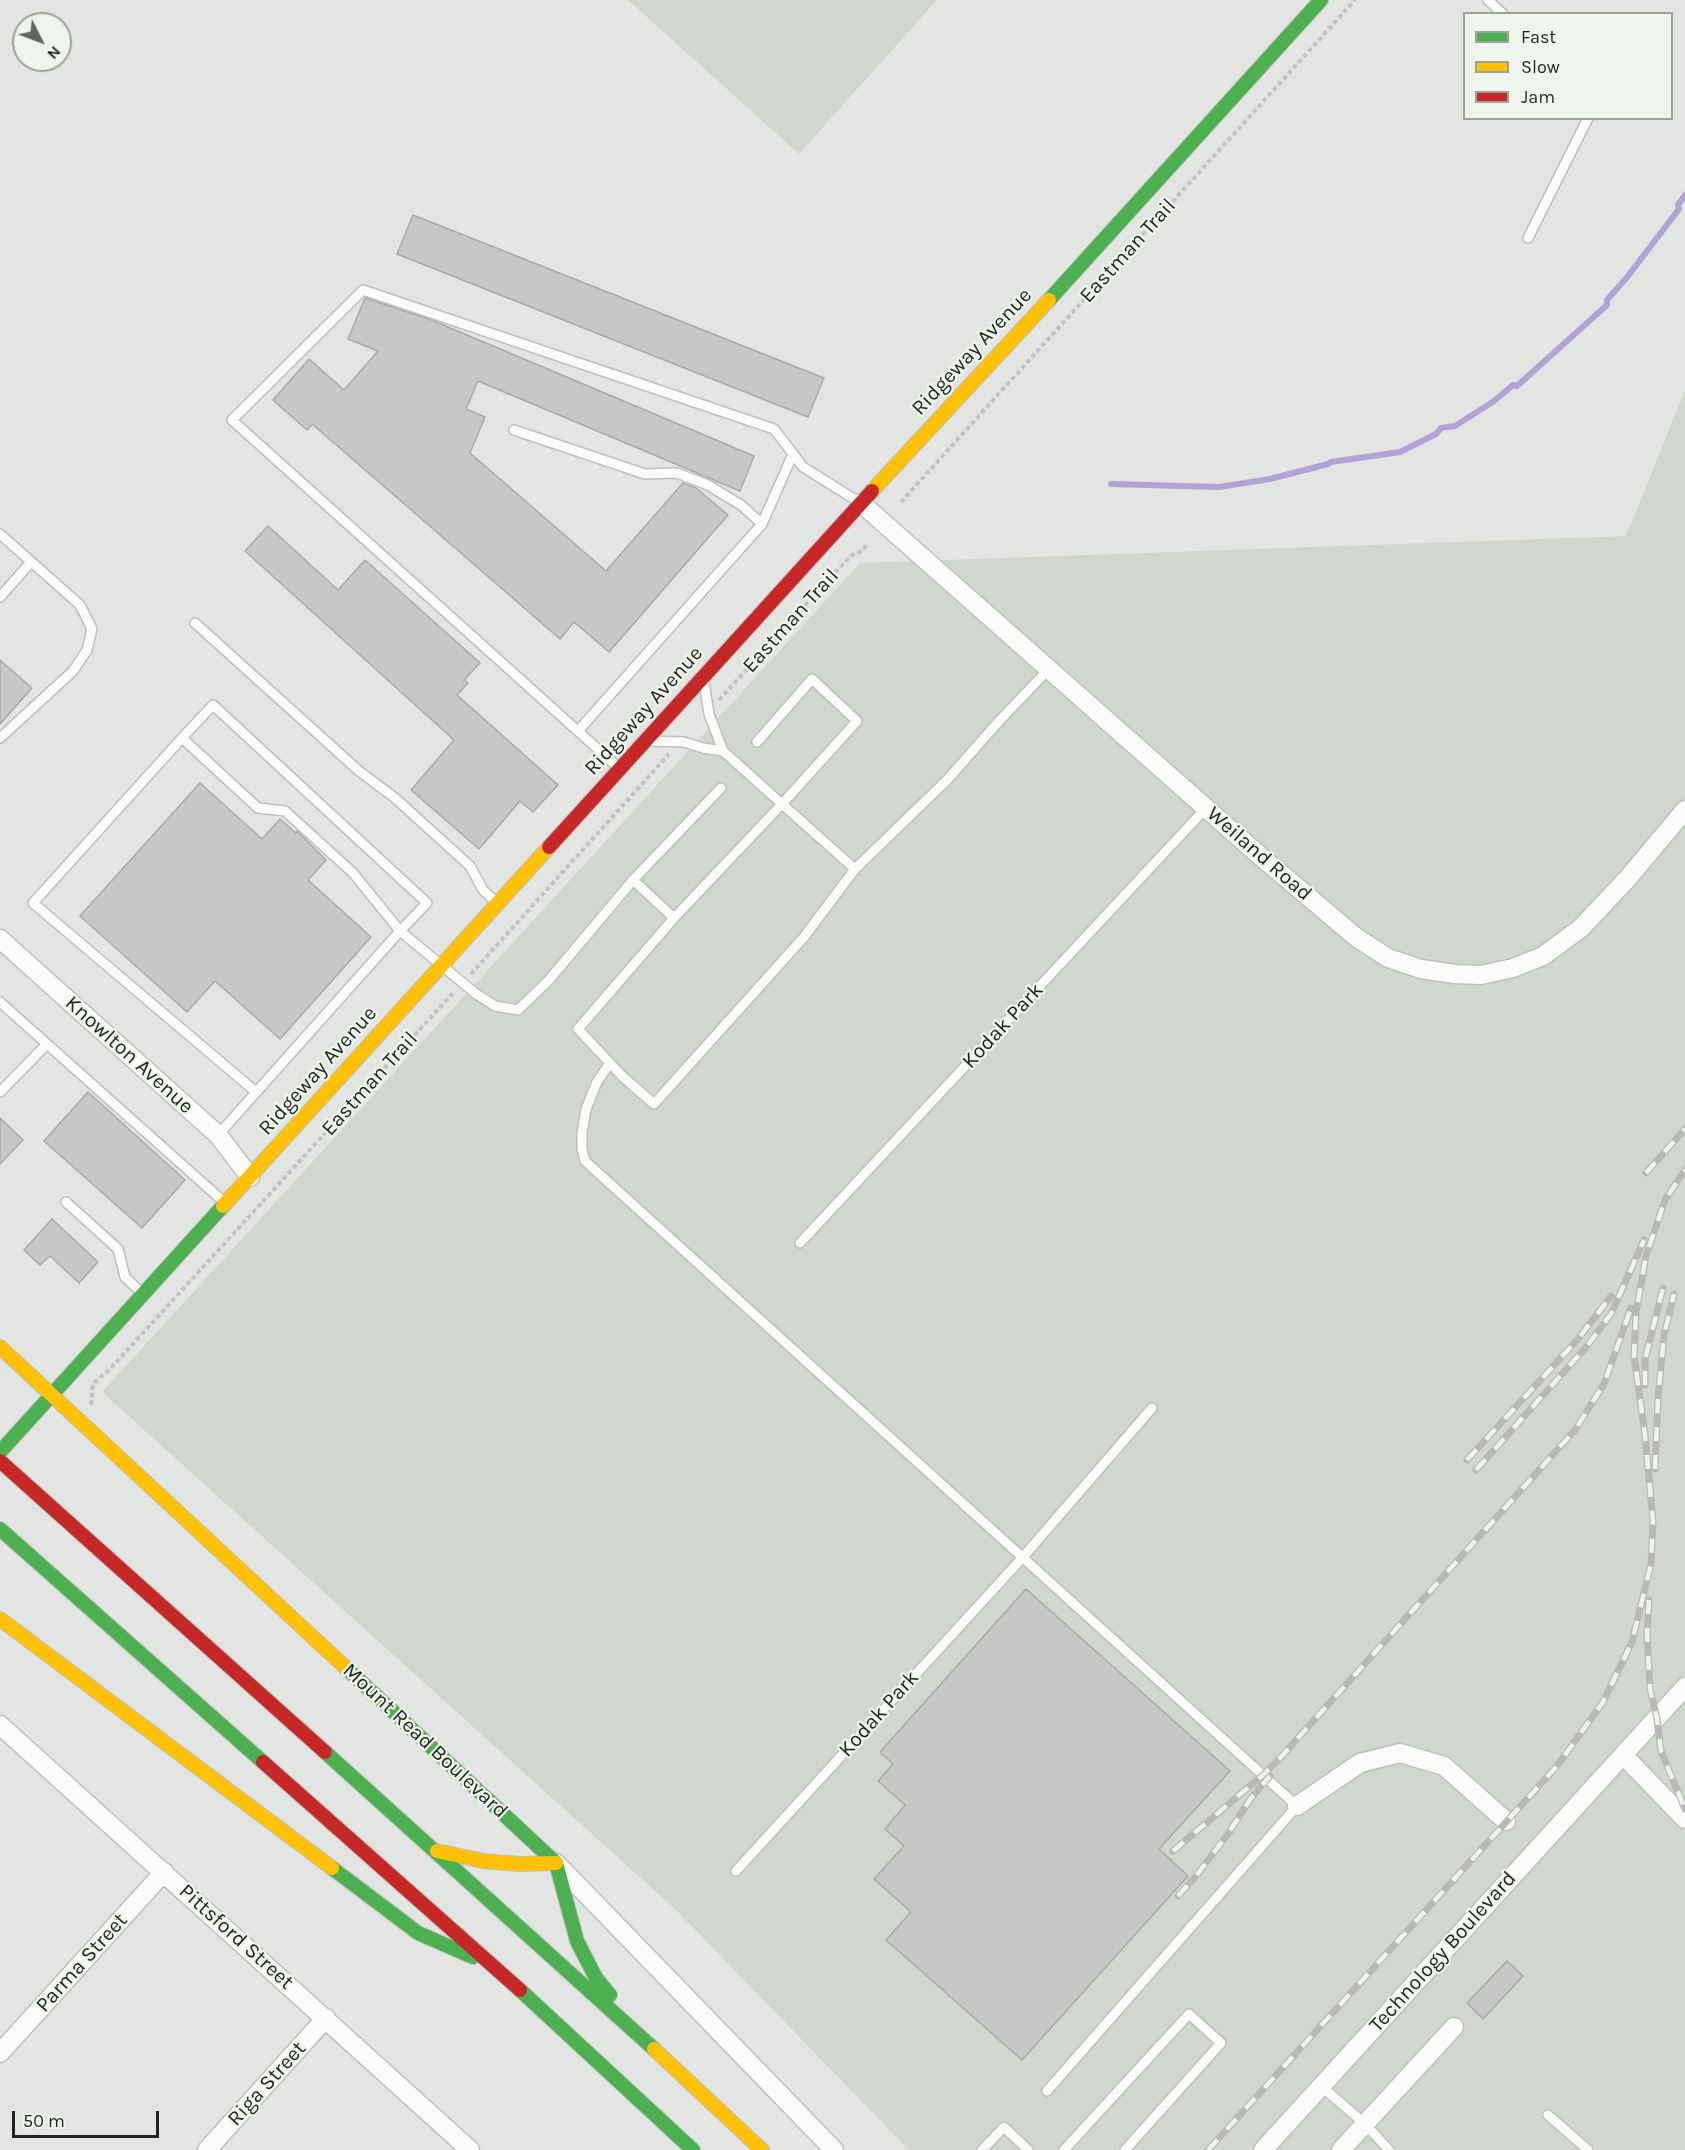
<!DOCTYPE html>
<html>
<head>
<meta charset="utf-8">
<style>
  body { margin:0 }
  #map { position:relative; width:1685px; height:2150px; overflow:hidden; background:#e2e5e1; font-family:Karla,sans-serif }
  canvas { display:block }
  .legend { position:absolute; left:1463px; top:12px; width:210px; height:108px; box-sizing:border-box; background:#eff5ec; border:2px solid #9ca19a; margin:0; padding:8px 10px; list-style:none; font-size:18px; color:#1f221e }
  .legend li { display:flex; align-items:center; gap:12px; height:30px }
  .legend b { width:30px; border:2px solid #9ca19a }
  .north { position:absolute; left:12px; top:12px; width:60px; height:60px; box-sizing:border-box; background:#eff5ec; border:2px solid #9ca19a; border-radius:50%; rotate:132deg; font-size:16px; font-weight:700; line-height:24px; text-align:center; color:#1f221e }
  .north::after { content:''; display:block; margin:auto; width:21px; height:27px; background:#636662; clip-path:polygon(50% 0,100% 100%,50% 72%,0 100%) }
  .scale { position:absolute; left:12px; top:2111px; width:147px; height:27px; box-sizing:border-box; border:3px solid #1f221e; border-top:0; padding-left:8px; font-size:18px; line-height:21px; white-space:nowrap; color:#1f221e; -webkit-text-stroke:4px #eff5ec; paint-order:stroke }
</style>
</head>
<body>
<div id="map">
<canvas width="1685" height="2150"></canvas>
<ul class="legend">
<li><b style="height:8px;background:#4caf50"></b>Fast</li>
<li><b style="height:8px;background:#ffc107"></b>Slow</li>
<li><b style="height:8px;background:#c62828"></b>Jam</li>
</ul>
<div class="north">N</div>
<div class="scale">50 m</div>
</div>
<script>
const ctx = document.querySelector('canvas').getContext('2d');
ctx.lineJoin = 'round';
function paint(path, color) {
  ctx.fillStyle = color;
  ctx.fill(path, 'evenodd');
}
function toPath(rows) {
  const path = new Path2D();
  for (const r of rows) {
    path.moveTo(r[0], r[1]);
    for (let i = 2; i < r.length; i += 2) path.lineTo(r[i], r[i + 1]);
  }
  return path;
}
function trace(path, color, width, dash) {
  ctx.strokeStyle = color;
  ctx.lineWidth = width;
  ctx.lineCap = dash ? 'butt' : 'round';
  ctx.setLineDash(dash || []);
  ctx.stroke(path);
}
function drawText(font, color, halo, rows, align = 'center') {
  ctx.font = font + ' Karla,sans-serif';
  ctx.lineWidth = 4.5;
  ctx.setLineDash([]);
  ctx.textBaseline = 'middle';
  ctx.strokeStyle = halo;
  ctx.fillStyle = color;
  for (const [text, x, y, turn = 0] of rows) {
    ctx.save();
    ctx.translate(x, y);
    ctx.rotate((+turn || 0) * Math.PI / 180);
    ctx.textAlign = isNaN(turn) ? turn : align;
    if (halo) ctx.strokeText(text, 0, 0);
    ctx.fillText(text, 0, 0);
    ctx.restore();
  }
}
paint(toPath([
  [628,0,937,0,799,154],
  [1685,390,1685,2150,909,2150,675,1909,102,1392,860,563,1626,536]
]), '#d1d7ce');
trace(toPath([
  [1111,484,1219,487,1270,479,1328,464,1331,462,1400,452,1436,434,1441,428,1455,426,1494,401,1513,385,1517,386,1607,305,1607,300,1628,276,1679,209,1678,205,1685,195]
]), '#b2a3d6', 6);
const building = toPath([
  [413,215,824,378,808,417,397,254,413,215],
  [365,298,429,319,754,456,740,491,478,381,466,409,485,417,470,453,606,571,683,483,696,488,728,515,609,652,574,622,560,639,312,424,307,430,273,400,309,359,344,390,378,351,348,339,365,298],
  [268,526,338,590,365,560,480,663,464,680,468,683,457,695,558,785,533,812,520,801,479,849,411,790,454,740,245,551,268,526],
  [0,660,32,688,0,724,0,660],
  [200,783,262,839,280,819,296,833,297,831,326,860,308,880,371,937,280,1039,215,981,187,1012,80,916,200,783],
  [88,1092,185,1180,142,1228,44,1141,88,1092],
  [0,1118,23,1140,0,1164,0,1118],
  [52,1219,98,1262,79,1283,50,1256,40,1265,24,1250,52,1219],
  [1026,1589,1230,1771,1159,1849,1188,1876,1022,2060,886,1940,911,1912,874,1879,904,1846,885,1829,905,1805,878,1781,893,1764,880,1752,1026,1589],
  [1507,1961,1523,1976,1483,2019,1467,2003,1507,1961]
]);
paint(building, '#c6c8c6');
trace(building, '#a8aaa7', 1.5);
const lane = toPath([
  [1488,0,1503,14],
  [1528,238,1588,118],
  [514,430,645,474,677,473,708,485,741,505,762,524],
  [0,534,80,605,92,629,87,650,73,671,0,738],
  [0,597,31,562],
  [195,623,359,771,395,798,470,866,483,890,496,902],
  [578,731,762,524,793,454],
  [182,738,258,808,285,811,353,873,400,931,427,903,213,705,182,738,33,903,256,1092],
  [648,741,684,742,703,748,723,751],
  [757,742,812,679,857,721,782,804,855,869,948,779,1000,720,1048,670],
  [620,769,232,420,363,290,774,429,803,467,859,502],
  [633,880,721,788],
  [674,918,578,1029,622,1076,654,1104,804,937,855,869],
  [0,1002,224,1202],
  [610,1063,597,1082,586,1109,582,1133,582,1149,585,1161,1297,1806,1047,2091],
  [0,1092,47,1044],
  [218,1135,400,931,475,993,495,1006,518,1010,549,980,633,880,674,918,782,804,723,751,709,714,704,682],
  [66,1202,118,1249,125,1277,143,1294],
  [800,1243,1206,808],
  [736,1871,1023,1557,1152,1408],
  [1321,2086,1365,2124,1389,2150],
  [1548,2115,1588,2150],
  [982,2150,1004,2127,1028,2150],
  [1064,2150,1189,2014,1221,2043,1125,2150]
]);
const street = toPath([
  [861,503,1259,855,1357,938,1388,958,1421,969,1455,974,1481,975,1513,968,1543,956,1581,928,1628,878,1685,810],
  [0,939,218,1135,250,1177],
  [0,1725,470,2150],
  [1624,1756,1685,1819],
  [1297,1806,1360,1763,1400,1753,1444,1766,1506,1821],
  [556,1863,834,2150],
  [0,2053,164,1872],
  [207,2150,326,2018],
  [1263,2150,1685,1687],
  [1341,2150,1454,2027]
]);
const fast = toPath([
  [1049,300,1321,0],
  [0,1452,223,1206],
  [0,1529,263,1762],
  [346,1668,556,1863],
  [325,1752,654,2049],
  [556,1863,577,1941,596,1978,610,1995],
  [332,1868,418,1933,473,1957],
  [520,1990,693,2150]
]);
const slow = toPath([
  [872,491,1049,300],
  [223,1206,549,847],
  [0,1347,346,1668],
  [0,1619,332,1868],
  [437,1851,483,1861,520,1864,556,1863],
  [654,2049,762,2150]
]);
const jam = toPath([
  [549,847,872,491],
  [0,1461,325,1752],
  [263,1762,520,1990]
]);
trace(lane, '#bec0bd', 12);
trace(street, '#bec0bd', 21);
trace(fast, '#bec0bd', 16);
trace(slow, '#bec0bd', 16);
trace(jam, '#bec0bd', 16);
trace(toPath([
  [901,502,1355,0],
  [719,700,838,569,852,555,864,550,866,545],
  [471,974,669,754],
  [90,1404,92,1402,92,1389,95,1382,110,1369,453,993]
]), '#c2c3c2', 4, [4.5, 3]);
trace(lane, '#fbfbfa', 9);
trace(street, '#fbfbfa', 18);
trace(fast, '#4caf50', 14);
trace(slow, '#ffc107', 14);
trace(jam, '#c62828', 14);
const rail = toPath([
  [1646,1173,1685,1129],
  [1645,1385,1645,1359,1663,1288],
  [1467,1460,1578,1339,1611,1296],
  [1655,1469,1658,1399,1664,1335,1674,1294],
  [1476,1470,1587,1346,1611,1314,1644,1240],
  [1649,1600,1647,1633,1650,1689,1657,1719,1661,1751,1685,1809],
  [1173,1851,1263,1775,1280,1758,1575,1430,1604,1384,1631,1308],
  [1178,1896,1196,1876,1228,1834,1251,1798,1270,1776],
  [1208,2150,1557,1766,1603,1702,1632,1642,1651,1564,1653,1521,1645,1435,1634,1355,1636,1312,1646,1256,1665,1200,1685,1170]
]);
trace(rail, '#b8b9b7', 7);
trace(rail, '#eff5ec', 4.5, [14]);
drawText('21px', '#1f221e', '#eff5ec', [
  ["Eastman Trail",1128,251,-48],
  ["Ridgeway Avenue",972,352,-47],
  ["Eastman Trail",791,621,-48],
  ["Ridgeway Avenue",644,711,-48],
  ["Weiland Road",1259,854,41],
  ["Kodak Park",1003,1026,-47],
  ["Knowlton Avenue",129,1055,42],
  ["Ridgeway Avenue",318,1071,-48],
  ["Eastman Trail",370,1084,-48],
  ["Kodak Park",879,1714,-48],
  ["Mount Read Boulevard",425,1741,43],
  ["Pittsford Street",236,1937,42],
  ["Technology Boulevard",1443,1952,-48],
  ["Parma Street",82,1963,-48],
  ["Riga Street",267,2084,-48]
]);
</script>
</body>
</html>
